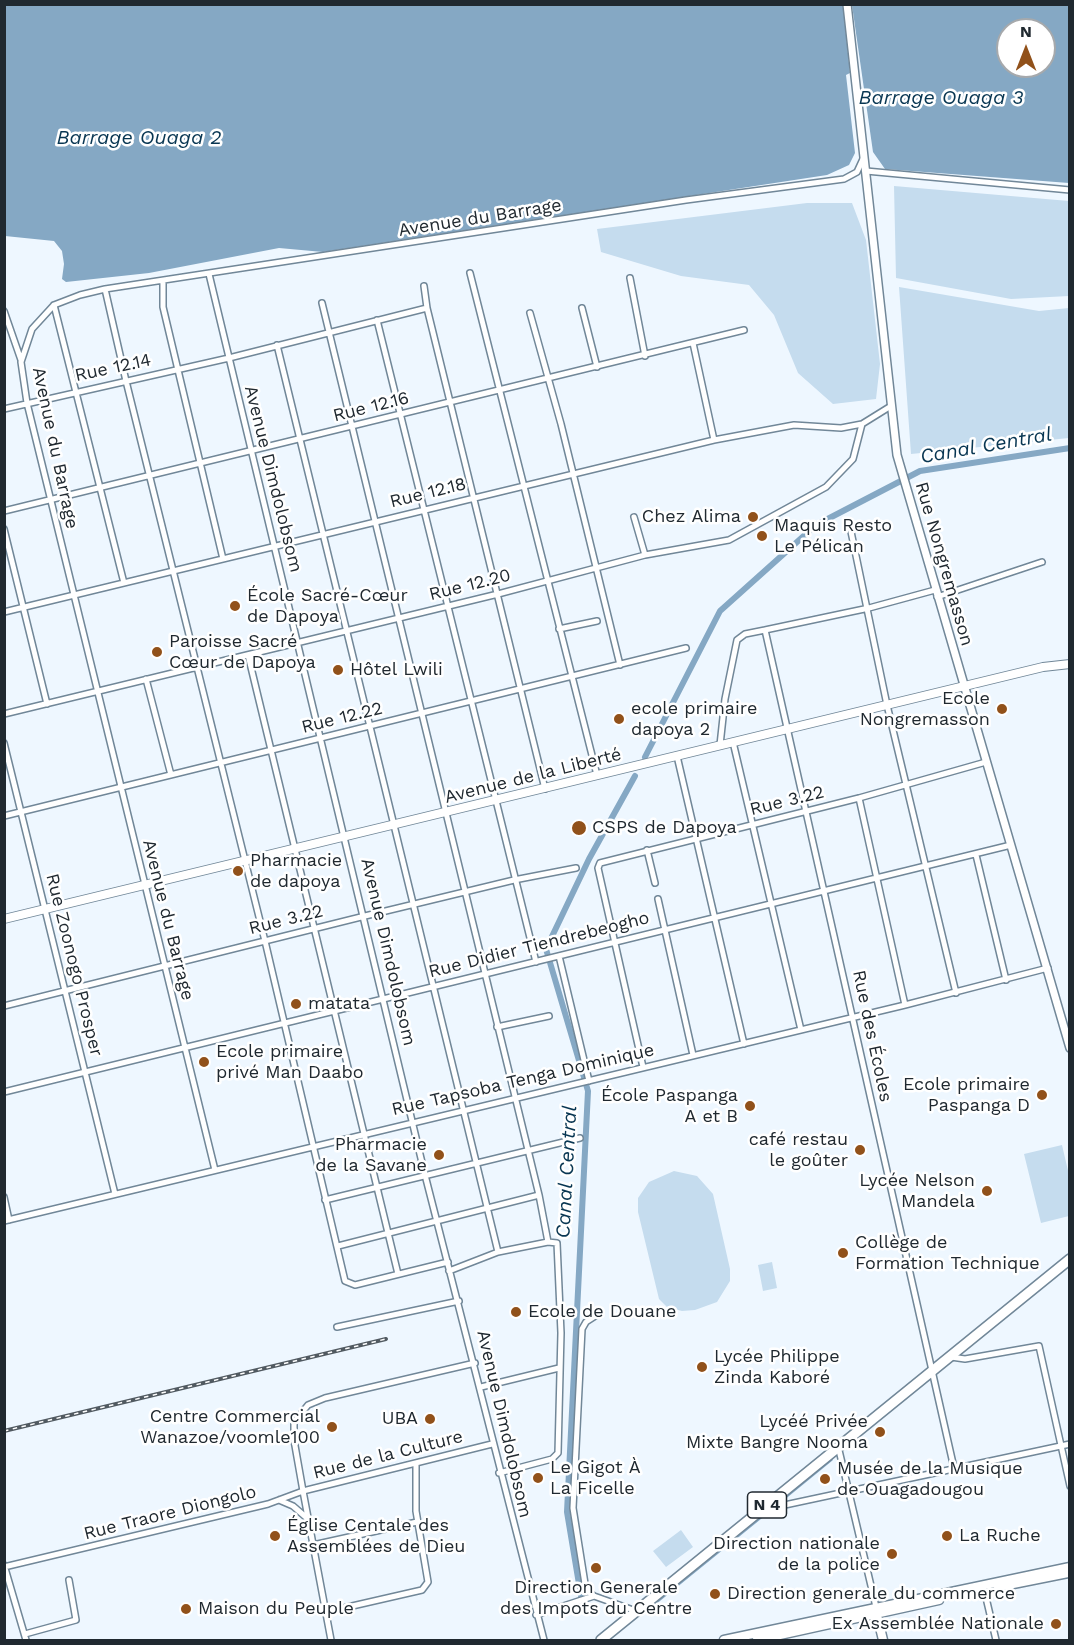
<!DOCTYPE html>
<html>
<head>
<meta charset="utf-8">
<style>
  body { margin:0 }
  #map { position:relative; width:1074px; height:1645px; overflow:hidden; background:#eef7ff; font-family:"Work Sans",sans-serif }
  canvas { display:block }
  .frame { position:absolute; inset:0; border:6px solid #202930; pointer-events:none }
  .north { position:absolute; left:996px; top:18px; width:60px; height:60px; box-sizing:border-box; background:#fff; border:2px solid #a6a9ac; border-radius:50%; rotate:0deg; font-size:16px; font-weight:700; line-height:24px; text-align:center; color:#202930 }
  .north::after { content:''; display:block; margin:auto; width:21px; height:27px; background:#91511a; clip-path:polygon(50% 0,100% 100%,50% 72%,0 100%) }
</style>
</head>
<body>
<div id="map">
<canvas width="1074" height="1645"></canvas>
<div class="frame"></div>
<div class="north">N</div>
</div>
<script>
const ctx = document.querySelector('canvas').getContext('2d');
ctx.lineJoin = 'round';
function paint(path, color) {
  ctx.fillStyle = color;
  ctx.fill(path, 'evenodd');
}
function toPath(rows) {
  const path = new Path2D();
  for (const r of rows) {
    path.moveTo(r[0], r[1]);
    for (let i = 2; i < r.length; i += 2) path.lineTo(r[i], r[i + 1]);
  }
  return path;
}
function trace(path, color, width, dash) {
  ctx.strokeStyle = color;
  ctx.lineWidth = width;
  ctx.lineCap = dash ? 'butt' : 'round';
  ctx.setLineDash(dash || []);
  ctx.stroke(path);
}
function drawText(font, color, halo, rows, align = 'center') {
  ctx.font = font + ' "Work Sans",sans-serif';
  ctx.lineWidth = 5;
  ctx.setLineDash([]);
  ctx.textBaseline = 'middle';
  ctx.strokeStyle = halo;
  ctx.fillStyle = color;
  for (const [text, x, y, turn = 0] of rows) {
    ctx.save();
    ctx.translate(x, y);
    ctx.rotate((+turn || 0) * Math.PI / 180);
    ctx.textAlign = isNaN(turn) ? turn : align;
    if (halo) ctx.strokeText(text, 0, 0);
    ctx.fillText(text, 0, 0);
    ctx.restore();
  }
}
paint(toPath([
  [894,186,1069,201,1069,296,1011,299,896,278],
  [807,203,852,203,866,240,880,364,876,399,833,404,798,373,774,315,749,285,681,276,601,252,597,229],
  [899,287,1039,311,1069,308,1069,438,911,454],
  [1062,1145,1069,1175,1069,1216,1041,1223,1024,1154],
  [674,1171,697,1176,713,1194,730,1269,730,1281,717,1302,695,1310,682,1311,667,1307,659,1299,638,1212,638,1198,649,1182],
  [772,1262,777,1288,763,1291,758,1265],
  [681,1530,693,1547,666,1567,653,1551]
]), '#c5dcee');
paint(toPath([
  [5,4,843,5,850,73,846,75,855,153,849,165,827,175,323,252,279,248,149,273,66,282,62,279,64,264,62,251,54,241,5,236],
  [852,5,1069,5,1069,183,885,169,873,152],
  [1008,30,1044,30,1044,66,1008,66]
]), '#85a8c4');
trace(toPath([
  [777,1505,832,1460],
  [649,1609,771,1510]
]), '#85a8c4', 1.5);
trace(toPath([
  [645,757,720,611,816,525,920,471,1070,448],
  [581,1596,567,1512,588,1091,546,949,589,859,635,776]
]), '#85a8c4', 6);
const minor = toPath([
  [866,171,1070,190],
  [470,273,597,775],
  [209,274,425,1175,544,1640],
  [630,278,645,356],
  [163,281,163,307,223,559],
  [424,286,427,308,545,789],
  [105,289,126,381,265,941,345,1281,355,1285,448,1262],
  [322,303,539,1195,548,1242],
  [54,305,124,583],
  [582,308,597,367],
  [4,311,21,360],
  [530,313,561,424,620,665],
  [377,320,536,962],
  [693,343,714,440],
  [277,345,498,1252],
  [4,409,229,358,427,308],
  [4,511,744,330],
  [634,517,645,555],
  [849,522,887,705,956,993],
  [4,529,47,704],
  [935,590,869,608,765,630,954,1468],
  [937,597,1042,562],
  [4,612,714,440,794,425,841,428,862,424],
  [559,629,597,621],
  [248,655,398,1274],
  [146,679,171,775],
  [4,714,498,594,645,555,729,540,826,487,853,459,862,424,891,406],
  [733,742,801,1030],
  [4,743,115,1194],
  [720,745,725,699,737,640,745,634,765,630],
  [677,756,744,1044],
  [859,798,905,1005],
  [4,816,686,648],
  [647,850,655,883],
  [976,855,1006,980],
  [658,899,693,1055],
  [559,956,589,1081],
  [4,1006,365,916,514,880,576,868],
  [497,1027,549,1016],
  [643,1067,598,868,600,863,859,798,986,762],
  [4,1092,1011,845],
  [215,1170,27,403,21,362,32,329,54,305,80,295,105,289,686,200,844,179,857,172,863,159],
  [4,1197,9,1220],
  [325,1200,580,1138],
  [4,1221,905,1005,1048,968],
  [338,1246,539,1195],
  [449,1271,498,1252,548,1242,557,1243,561,1333,558,1453,552,1459,499,1473],
  [337,1327,459,1301],
  [951,1357,965,1359,1039,1346,1070,1486],
  [481,1387,559,1368],
  [838,1446,876,1607],
  [279,1500,293,1506,308,1519],
  [766,1509,1070,1444],
  [313,1545,417,1522],
  [4,1565,26,1640],
  [4,1567,268,1504,303,1491,492,1444],
  [983,1585,996,1640],
  [594,1596,586,1590,573,1508,582,1329,586,1322,600,1313],
  [326,1612,422,1590,428,1582,416,1511,416,1463],
  [536,1615,594,1596,636,1611],
  [25,1634,76,1620,69,1580],
  [331,1640,303,1491,294,1440,294,1422,308,1405,325,1398,475,1363]
]);
const tertiary = toPath([
  [847,4,897,455,1070,1048]
]);
const secondary = toPath([
  [4,919,1043,667,1070,664]
]);
const primary = toPath([
  [998,1587,1068,1573],
  [876,1611,883,1640],
  [724,1640,1070,1567],
  [757,1640,939,1600]
]);
const trunk = toPath([
  [601,1640,1070,1259]
]);
trace(minor, '#718798', 8);
trace(tertiary, '#718798', 10);
trace(secondary, '#718798', 10);
trace(primary, '#718798', 11);
trace(trunk, '#718798', 12);
trace(minor, '#fff', 5);
trace(tertiary, '#fff', 7);
trace(secondary, '#fff', 8);
trace(primary, '#fff', 8);
trace(trunk, '#fff', 9);
const rail = toPath([
  [4,1431,386,1339]
]);
trace(rail, '#515a61', 4);
trace(rail, '#fff', 1.5, [4.5]);
for (const [x, y, r, color] of [
  [753,517,6,"#91511a"],
  [762,536,6,"#91511a"],
  [235,606,6,"#91511a"],
  [157,652,6,"#91511a"],
  [338,670,6,"#91511a"],
  [1002,709,6,"#91511a"],
  [619,719,6,"#91511a"],
  [579,828,8,"#91511a"],
  [238,871,6,"#91511a"],
  [296,1004,6,"#91511a"],
  [204,1062,6,"#91511a"],
  [1042,1095,6,"#91511a"],
  [750,1106,6,"#91511a"],
  [860,1150,6,"#91511a"],
  [439,1155,6,"#91511a"],
  [987,1191,6,"#91511a"],
  [843,1253,6,"#91511a"],
  [516,1312,6,"#91511a"],
  [702,1367,6,"#91511a"],
  [430,1419,6,"#91511a"],
  [332,1427,6,"#91511a"],
  [880,1432,6,"#91511a"],
  [538,1478,6,"#91511a"],
  [825,1479,6,"#91511a"],
  [275,1536,6,"#91511a"],
  [947,1536,6,"#91511a"],
  [892,1554,6,"#91511a"],
  [596,1568,6,"#91511a"],
  [715,1594,6,"#91511a"],
  [186,1609,6,"#91511a"],
  [1056,1624,6,"#91511a"]
]) {
  const dot = new Path2D();
  dot.arc(x, y, r, 0, 2 * Math.PI);
  ctx.fillStyle = color;
  ctx.fill(dot);
  trace(dot, '#fff', 2);
}
for (const [x, y, w] of [
  [767,1505,39]
]) {
  const box = new Path2D();
  box.roundRect(x - w / 2, y - 13, w, 26, 4.5);
  ctx.fillStyle = '#fff';
  ctx.fill(box);
  trace(box, '#202930', 1.5);
}
drawText('bold 16px', '#202930', null, [
  ["N 4",767,1505]
]);
drawText('18px', '#202930', '#fff', [
  ["Avenue du Barrage",480,218,-9],
  ["Rue 12.14",113,368,-12],
  ["Rue 12.16",371,407,-14],
  ["Avenue du Barrage",55,448,78],
  ["Avenue Dimdolobsom",273,479,76],
  ["Rue 12.18",428,493,-14],
  ["Rue Nongremasson",944,564,74],
  ["Rue 12.20",470,585,-14],
  ["Rue 12.22",342,718,-14],
  ["Avenue de la Liberté",533,776,-14],
  ["Rue 3.22",787,801,-14],
  ["Avenue du Barrage",168,920,76],
  ["Rue 3.22",286,920,-14],
  ["Rue Didier Tiendrebeogho",539,945,-14],
  ["Avenue Dimdolobsom",388,952,77],
  ["Rue Zoonogo Prosper",74,965,76],
  ["Rue des Écoles",872,1036,78],
  ["Rue Tapsoba Tenga Dominique",523,1080,-13],
  ["Avenue Dimdolobsom",504,1424,77],
  ["Rue de la Culture",388,1455,-14],
  ["Rue Traore Diongolo",170,1513,-14]
]);
drawText('18px', '#202930', '#fff', [
  ["Chez Alima",741,517,"right"],
  ["Maquis Resto",774,526],
  ["Le Pélican",774,547],
  ["École Sacré-Cœur",247,596],
  ["de Dapoya",247,617],
  ["Paroisse Sacré",169,642],
  ["Cœur de Dapoya",169,663],
  ["Hôtel Lwili",350,670],
  ["Ecole",990,699,"right"],
  ["Nongremasson",990,720,"right"],
  ["ecole primaire",631,709],
  ["dapoya 2",631,730],
  ["CSPS de Dapoya",592,828],
  ["Pharmacie",250,861],
  ["de dapoya",250,882],
  ["matata",308,1004],
  ["Ecole primaire",216,1052],
  ["privé Man Daabo",216,1073],
  ["Ecole primaire",1030,1085,"right"],
  ["Paspanga D",1030,1106,"right"],
  ["École Paspanga",738,1096,"right"],
  ["A et B",738,1117,"right"],
  ["café restau",848,1140,"right"],
  ["le goûter",848,1161,"right"],
  ["Pharmacie",427,1145,"right"],
  ["de la Savane",427,1166,"right"],
  ["Lycée Nelson",975,1181,"right"],
  ["Mandela",975,1202,"right"],
  ["Collège de",855,1243],
  ["Formation Technique",855,1264],
  ["Ecole de Douane",528,1312],
  ["Lycée Philippe",714,1357],
  ["Zinda Kaboré",714,1378],
  ["Centre Commercial",320,1417,"right"],
  ["Wanazoe/voomle100",320,1438,"right"],
  ["UBA",418,1419,"right"],
  ["Lycéé Privée",868,1422,"right"],
  ["Mixte Bangre Nooma",868,1443,"right"],
  ["Le Gigot À",550,1468],
  ["La Ficelle",550,1489],
  ["Musée de la Musique",837,1469],
  ["de Ouagadougou",837,1490],
  ["Église Centale des",287,1526],
  ["Assemblées de Dieu",287,1547],
  ["La Ruche",959,1536],
  ["Direction nationale",880,1544,"right"],
  ["de la police",880,1565,"right"],
  ["Direction Generale",596,1588,"center"],
  ["des Impots du Centre",596,1609,"center"],
  ["Direction generale du commerce",727,1594],
  ["Maison du Peuple",198,1609],
  ["Ex Assemblée Nationale",1044,1624,"right"]
], 'left');
drawText('italic 20px', '#083652', '#fff', [
  ["Barrage Ouaga 3",941,98],
  ["Barrage Ouaga 2",139,138],
  ["Canal Central",986,446,-10],
  ["Canal Central",567,1172,-87]
]);
</script>
</body>
</html>
